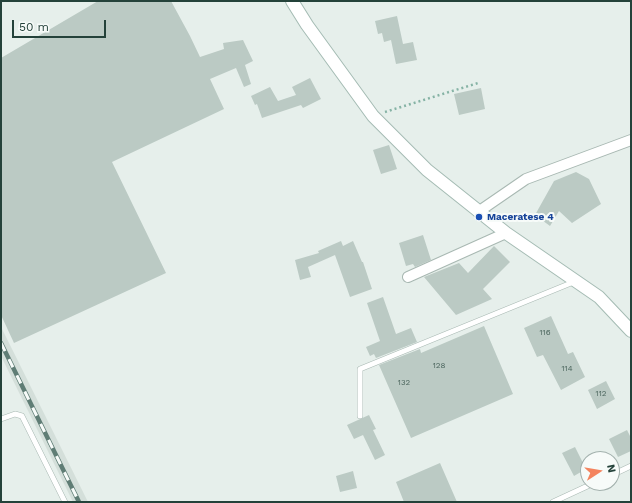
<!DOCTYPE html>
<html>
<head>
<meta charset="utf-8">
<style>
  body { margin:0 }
  #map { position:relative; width:632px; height:503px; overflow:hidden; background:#e6efeb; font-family:"Work Sans",sans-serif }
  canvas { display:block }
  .frame { position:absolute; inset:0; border:2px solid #24423a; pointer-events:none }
  .north { position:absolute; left:580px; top:451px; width:40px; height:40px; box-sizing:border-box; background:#f7fbf9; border:1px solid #a3b1ad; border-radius:50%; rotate:78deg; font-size:11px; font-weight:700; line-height:16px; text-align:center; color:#24423a }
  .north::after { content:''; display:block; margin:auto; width:14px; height:18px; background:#f4845f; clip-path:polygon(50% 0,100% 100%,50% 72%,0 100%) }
  .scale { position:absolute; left:12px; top:20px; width:94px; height:18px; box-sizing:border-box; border:2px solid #24423a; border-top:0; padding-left:5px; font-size:12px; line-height:14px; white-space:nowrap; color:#24423a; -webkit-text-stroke:3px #f7fbf9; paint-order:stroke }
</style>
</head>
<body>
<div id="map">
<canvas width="632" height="503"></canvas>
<div class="frame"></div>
<div class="north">N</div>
<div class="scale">50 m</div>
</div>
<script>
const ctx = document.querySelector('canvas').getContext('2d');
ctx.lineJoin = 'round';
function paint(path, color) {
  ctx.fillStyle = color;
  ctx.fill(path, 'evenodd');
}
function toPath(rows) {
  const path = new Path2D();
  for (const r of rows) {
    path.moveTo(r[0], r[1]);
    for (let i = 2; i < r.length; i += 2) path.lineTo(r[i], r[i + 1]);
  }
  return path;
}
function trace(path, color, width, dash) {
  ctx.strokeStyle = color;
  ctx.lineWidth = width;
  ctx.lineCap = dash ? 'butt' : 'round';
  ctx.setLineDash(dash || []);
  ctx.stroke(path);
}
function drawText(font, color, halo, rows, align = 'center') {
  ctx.font = font + ' "Work Sans",sans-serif';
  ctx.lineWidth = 4;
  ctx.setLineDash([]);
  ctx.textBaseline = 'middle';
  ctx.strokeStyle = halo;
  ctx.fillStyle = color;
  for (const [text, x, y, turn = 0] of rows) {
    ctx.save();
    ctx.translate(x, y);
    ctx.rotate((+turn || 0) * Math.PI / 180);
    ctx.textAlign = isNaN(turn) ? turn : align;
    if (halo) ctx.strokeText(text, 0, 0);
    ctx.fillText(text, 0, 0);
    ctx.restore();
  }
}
paint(toPath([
  [1,327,14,353,88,502,73,502,1,356]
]), '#d4dfda');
paint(toPath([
  [98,1,171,1,190,36,200,57,224,49,223,43,243,40,253,61,245,65,251,84,244,87,236,68,210,79,224,109,112,162,166,273,14,343,1,315,1,58],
  [397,16,403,44,413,42,417,60,396,64,391,40,384,42,382,33,378,34,375,21],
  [310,78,321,99,303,108,301,105,262,118,257,104,255,105,251,96,270,87,278,101,296,95,292,87],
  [481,88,485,109,459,115,454,94],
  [389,145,397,169,381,174,373,150],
  [576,172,589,179,601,204,572,223,559,211,550,226,535,215,554,181],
  [423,235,431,260,415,267,413,264,406,266,399,243],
  [341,241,343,246,353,241,362,262,363,262,372,289,350,297,335,255,308,267,311,277,300,280,295,260,319,253,318,251],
  [494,246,510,262,483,289,492,299,456,315,424,277,459,263,468,273],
  [383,297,396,334,411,328,417,342,376,358,374,354,370,356,366,347,380,341,367,303],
  [551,316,568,354,573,352,585,377,561,390,543,355,537,357,524,328],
  [484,326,513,394,411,438,379,365,420,349,421,353],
  [606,381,615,399,597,409,588,390],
  [369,415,376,429,373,430,385,455,375,460,363,435,354,439,347,425],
  [627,430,631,438,631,451,618,457,609,439],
  [575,447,586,469,574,476,562,453],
  [440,463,457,502,404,502,396,482],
  [353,471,357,488,340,492,336,476]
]), '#bbcac4');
const lane = toPath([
  [360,416,360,369,576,281],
  [1,419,15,414,22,416,65,502],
  [612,475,631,466],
  [553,502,594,483]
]);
const street = toPath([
  [478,212,526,179,631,140],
  [408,277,506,233]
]);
const secondary = toPath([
  [292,1,307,25,373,116,427,170,506,233,599,297,631,331]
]);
trace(lane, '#a8b8b2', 6);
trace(street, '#a8b8b2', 12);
trace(secondary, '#a4bbb3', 14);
trace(toPath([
  [385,112,478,83]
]), '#86b3a5', 2.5, [2, 3]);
trace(lane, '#fff', 5);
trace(street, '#fff', 10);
trace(secondary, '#fff', 12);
const rail = toPath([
  [1,343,79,502]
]);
trace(rail, '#5f7d75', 4.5);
trace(rail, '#f7fbf9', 3, [9]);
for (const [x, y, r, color] of [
  [479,217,4,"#1a4fb4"]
]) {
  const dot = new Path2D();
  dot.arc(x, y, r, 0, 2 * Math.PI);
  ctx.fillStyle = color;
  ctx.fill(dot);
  trace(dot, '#f7fbf9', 1.5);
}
drawText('8px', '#4a645c', null, [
  ["116",545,333],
  ["128",439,366],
  ["114",567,369],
  ["132",404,383],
  ["112",601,394]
]);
drawText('bold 10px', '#164399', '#f7fbf9', [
  ["Maceratese 4",487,217]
], 'left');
</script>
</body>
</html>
